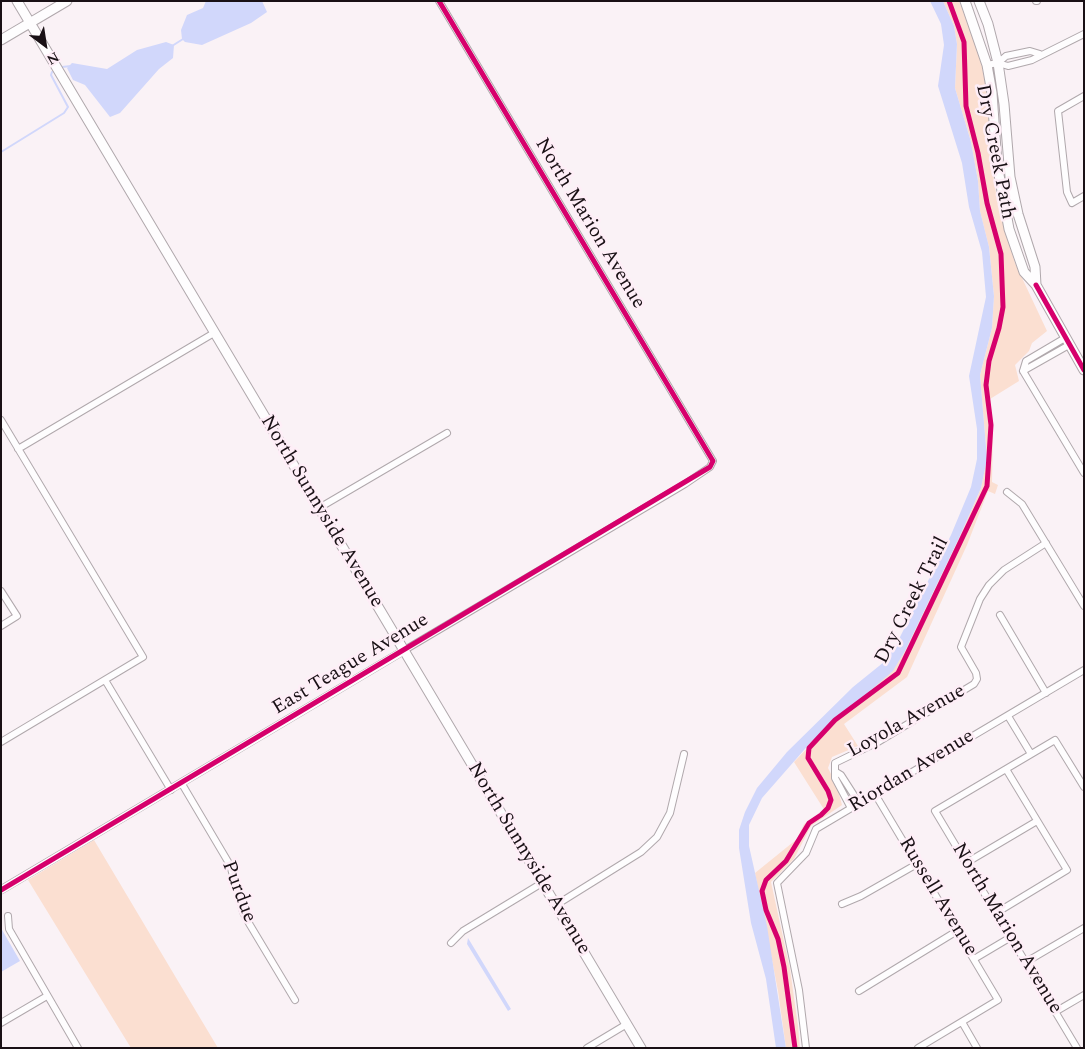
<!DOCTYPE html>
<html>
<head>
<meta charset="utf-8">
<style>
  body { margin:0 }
  #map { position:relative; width:1085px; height:1049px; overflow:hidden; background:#faf2f6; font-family:Spectral,serif }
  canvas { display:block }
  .frame { position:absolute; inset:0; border:2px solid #191015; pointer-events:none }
  .north { position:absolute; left:20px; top:20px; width:50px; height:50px; -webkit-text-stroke:4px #feeef7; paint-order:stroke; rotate:149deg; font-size:14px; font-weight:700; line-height:20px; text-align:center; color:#191015 }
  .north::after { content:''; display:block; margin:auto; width:18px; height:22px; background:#191015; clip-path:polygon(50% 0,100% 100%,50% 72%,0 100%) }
</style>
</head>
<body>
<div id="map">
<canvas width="1085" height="1049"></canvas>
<div class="frame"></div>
<div class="north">N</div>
</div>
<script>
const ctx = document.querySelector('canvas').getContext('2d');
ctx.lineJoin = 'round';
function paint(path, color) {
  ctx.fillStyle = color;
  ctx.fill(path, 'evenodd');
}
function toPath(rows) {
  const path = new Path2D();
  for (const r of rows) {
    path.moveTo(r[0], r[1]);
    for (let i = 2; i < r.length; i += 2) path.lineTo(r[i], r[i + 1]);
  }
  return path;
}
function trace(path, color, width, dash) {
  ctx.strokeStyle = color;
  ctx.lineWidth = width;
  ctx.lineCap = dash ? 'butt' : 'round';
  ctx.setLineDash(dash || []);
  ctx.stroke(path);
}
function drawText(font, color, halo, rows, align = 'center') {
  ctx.font = font + ' Spectral,serif';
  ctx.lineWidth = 5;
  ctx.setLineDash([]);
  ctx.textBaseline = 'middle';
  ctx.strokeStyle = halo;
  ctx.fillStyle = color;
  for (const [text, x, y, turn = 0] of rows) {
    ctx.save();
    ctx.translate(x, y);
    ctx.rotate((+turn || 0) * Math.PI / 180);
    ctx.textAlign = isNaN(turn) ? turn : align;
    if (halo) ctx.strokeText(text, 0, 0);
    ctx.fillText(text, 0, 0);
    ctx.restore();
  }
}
paint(toPath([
  [943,1,959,1,980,56,989,105,989,148,998,206,1015,263,1047,331,1032,343,1029,351,1015,365,1019,381,990,399,993,426,992,482,998,485,995,494,988,491,967,545,907,677,844,724,858,746,832,757,828,768,837,786,842,805,811,826,794,859,771,882,790,969,798,1026,800,1048,786,1048,778,991,755,873,797,839,804,824,825,811,794,762,838,716,893,670,905,651,959,538,981,488,987,459,980,375,992,328,994,296,989,247,980,211,978,181,971,142,955,88,957,44,954,26],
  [94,840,172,971,218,1048,131,1048,28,880]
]), '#fbdfd1');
paint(toPath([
  [206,1,262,1,267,12,251,23,202,45,185,42,182,39,181,30,187,15,203,8],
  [930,1,943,1,954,26,957,44,955,88,971,142,978,181,980,211,989,247,994,296,992,328,980,375,987,459,981,488,959,538,905,651,893,671,811,742,762,798,749,825,749,846,767,926,786,1048,776,1048,766,979,751,923,739,848,739,830,745,812,757,788,787,752,853,687,884,662,895,647,951,535,971,487,977,459,977,429,969,376,986,297,982,252,969,207,962,163,938,86,944,45,941,24],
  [166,42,174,45,173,58,159,69,120,113,110,117,85,85,73,80,67,68,72,63,107,69,137,50],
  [1,928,20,961,1,972],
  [468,938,511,1009,508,1011,467,944]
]), '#d1d7fb');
trace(toPath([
  [172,46,183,39],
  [62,67,71,66],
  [1,152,64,113,68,107,51,75,52,72]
]), '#d1d7fb', 2);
const minor = toPath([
  [1036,1,1037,1],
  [998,63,1008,66,1032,60,1084,34],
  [987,65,998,63,1006,56,1030,51,1040,54],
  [1084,96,1058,111,1067,192,1072,203,1084,196],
  [1023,371,1084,473],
  [1023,371,1026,361,1065,338],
  [1023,371,1069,345],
  [1,420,143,657,1,742],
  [18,449,214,333],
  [1007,492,1022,504,1084,606],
  [319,508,447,433],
  [1,591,17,616,1,626],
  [1000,615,1046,693],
  [403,651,685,484,710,467,713,461,439,1],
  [105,680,171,790],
  [1008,716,1031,754],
  [836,772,841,775,859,803],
  [182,784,230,865,243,912,250,925,295,1000],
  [875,794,998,1000,918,1048],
  [851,808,835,778,835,763,878,742,974,684,977,679,976,673,961,647,980,599,989,585,1004,570,1046,543],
  [966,863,1037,821],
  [842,904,861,896,917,864],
  [556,905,641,852,657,837,670,813,684,754],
  [996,913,1067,870,1006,769],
  [8,916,9,929,78,1048],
  [451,943,463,931,542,883],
  [974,959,1011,937],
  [1026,962,1084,928],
  [859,991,957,931],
  [1055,1012,1084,995],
  [962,1022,977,1048],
  [1,1023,47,996],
  [587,1048,627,1024],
  [806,1048,799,990,777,883,806,853,816,829,1084,670],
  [1077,1048,935,811,1055,740,1084,787]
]);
const tertiary = toPath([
  [1,890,403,651]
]);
const secondary = toPath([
  [17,1,641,1048],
  [965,1,987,65,992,93,997,164,1009,229,1024,272,1036,285,1084,370],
  [979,1,988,24,998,63,1004,104,1010,177,1018,214,1035,267,1036,285],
  [1,40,67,1]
]);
trace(minor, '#b0a8ac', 8);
trace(tertiary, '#b0a8ac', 9);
trace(secondary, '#b0a8ac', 11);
trace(minor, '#fefdfe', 6);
trace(tertiary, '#fefdfe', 8);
trace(secondary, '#fefdfe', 9);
trace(toPath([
  [1036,285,1084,370],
  [1,890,710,467,713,461,439,1],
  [795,1048,784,967,778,939,766,910,762,891,766,880,786,861,809,823,821,815,828,808,831,800,828,791,808,758,809,748,835,720,898,673,987,486,991,425,986,385,989,361,999,328,1003,307,1001,254,987,203,978,153,966,106,964,42,949,1]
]), '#d6006c', 5);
drawText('20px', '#191015', '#feeef7', [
  ["Dry Creek Path",994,152,79],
  ["North Marion Avenue",589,224,59],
  ["North Sunnyside Avenue",321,512,59],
  ["Dry Creek Trail",913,601,-63],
  ["East Teague Avenue",351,665,-31],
  ["Loyola Avenue",907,722,-29],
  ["Riordan Avenue",912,772,-31],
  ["North Sunnyside Avenue",528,859,59],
  ["Purdue",238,892,69],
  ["Russell Avenue",937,897,59],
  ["North Marion Avenue",1006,929,59]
]);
</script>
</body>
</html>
